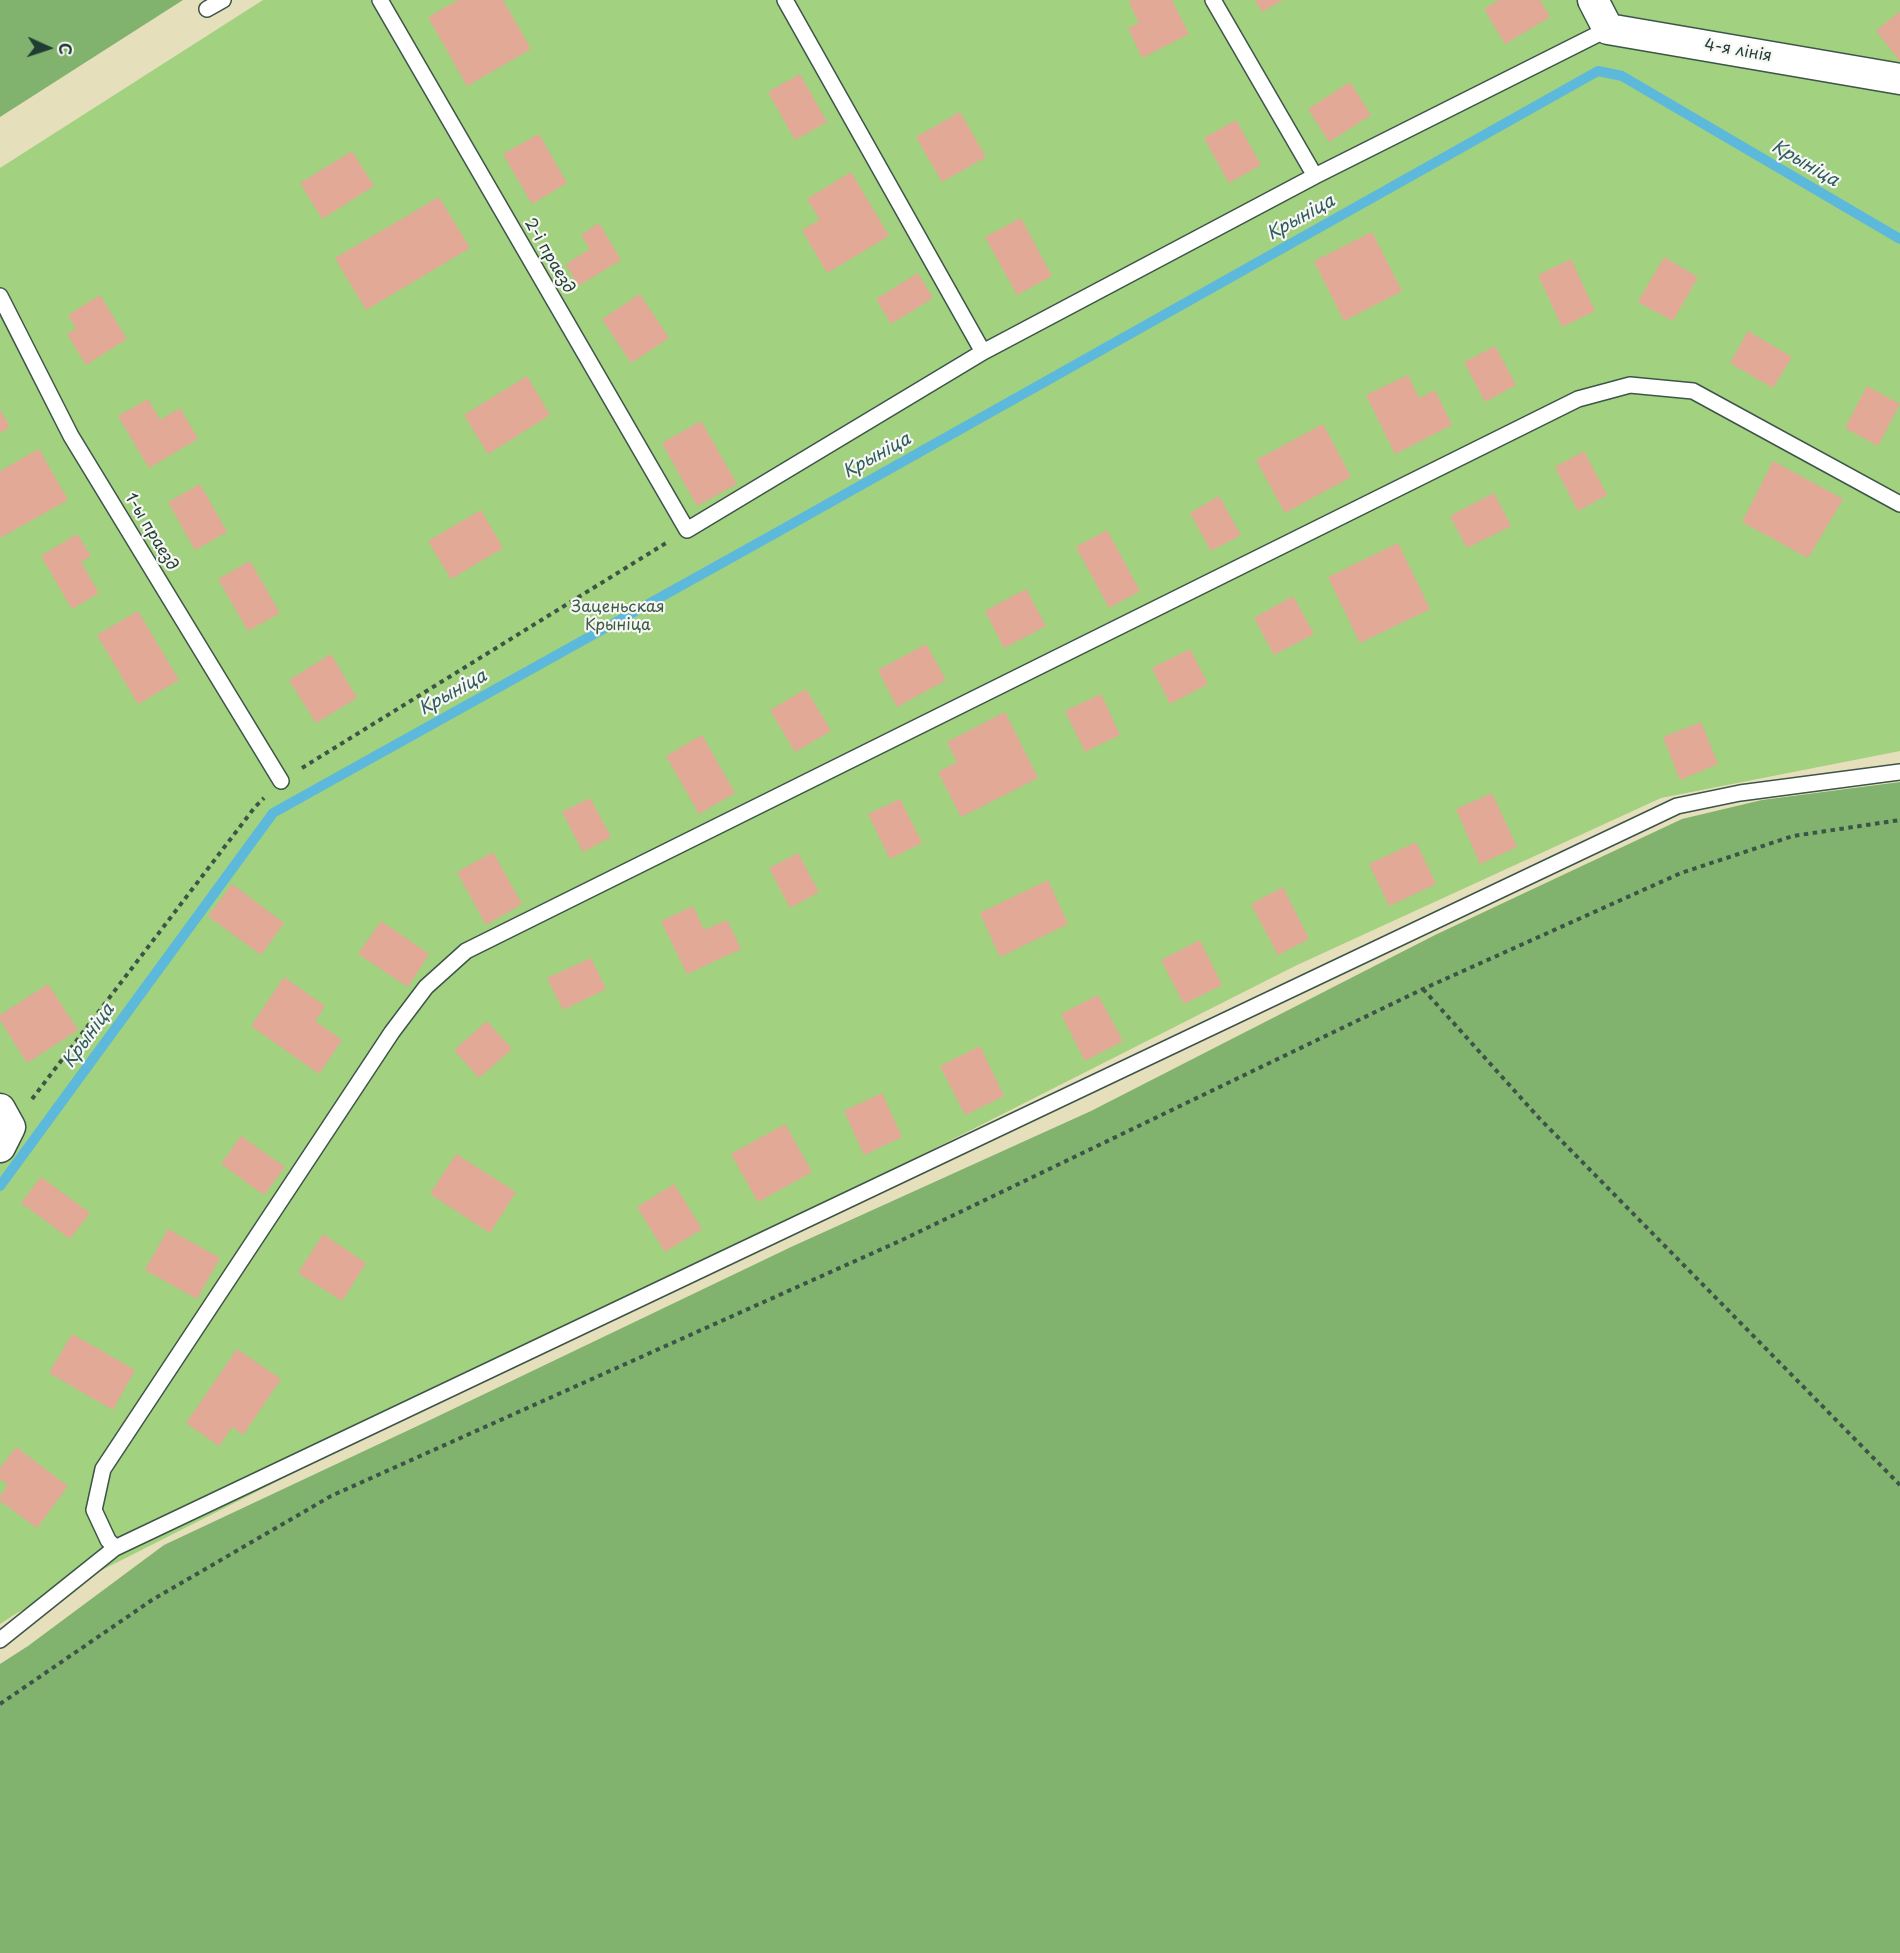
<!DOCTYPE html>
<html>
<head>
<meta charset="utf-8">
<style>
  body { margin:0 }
  #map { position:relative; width:1900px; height:1953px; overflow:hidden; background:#e5dfbb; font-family:"Playpen Sans",sans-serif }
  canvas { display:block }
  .north { position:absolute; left:18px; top:18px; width:60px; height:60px; -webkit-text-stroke:4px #f6f6f2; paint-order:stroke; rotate:93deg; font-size:16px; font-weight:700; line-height:24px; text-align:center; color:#1f3d34 }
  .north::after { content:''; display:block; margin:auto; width:21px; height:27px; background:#1f3d34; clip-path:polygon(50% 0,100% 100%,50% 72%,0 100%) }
</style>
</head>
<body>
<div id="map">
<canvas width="1900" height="1953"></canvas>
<div class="north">С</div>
</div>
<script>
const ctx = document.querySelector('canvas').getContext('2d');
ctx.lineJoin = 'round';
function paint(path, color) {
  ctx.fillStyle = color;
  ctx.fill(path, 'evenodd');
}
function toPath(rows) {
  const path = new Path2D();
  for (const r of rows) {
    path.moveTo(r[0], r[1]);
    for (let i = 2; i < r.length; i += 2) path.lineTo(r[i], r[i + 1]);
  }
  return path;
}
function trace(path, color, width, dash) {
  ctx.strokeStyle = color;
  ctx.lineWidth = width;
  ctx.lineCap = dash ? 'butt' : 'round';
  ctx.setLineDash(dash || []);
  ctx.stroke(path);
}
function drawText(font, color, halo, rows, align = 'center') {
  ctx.font = font + ' "Playpen Sans",sans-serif';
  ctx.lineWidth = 4.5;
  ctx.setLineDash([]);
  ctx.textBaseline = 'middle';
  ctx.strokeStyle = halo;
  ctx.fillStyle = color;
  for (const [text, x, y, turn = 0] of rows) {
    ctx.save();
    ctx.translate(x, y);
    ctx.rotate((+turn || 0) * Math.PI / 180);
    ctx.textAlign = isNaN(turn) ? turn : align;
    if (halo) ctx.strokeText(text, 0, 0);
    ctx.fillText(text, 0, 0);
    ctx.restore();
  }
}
paint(toPath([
  [263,0,1900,0,1900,751,1661,798,1295,966,17,1613,0,1624,0,168]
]), '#a2d17f');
paint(toPath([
  [0,0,183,0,0,117],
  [1900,782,1900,1953,0,1953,0,1664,28,1646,164,1545,428,1421,791,1247,1091,1111,1435,935,1682,819,1762,800]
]), '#81b36e');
trace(toPath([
  [0,1186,273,813,783,529,1598,71,1622,76,1900,239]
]), '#5db9db', 10);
paint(toPath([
  [458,0,503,0,531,49,467,86,428,17],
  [1132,0,1172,0,1189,34,1142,58,1128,28,1139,23,1129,2],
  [1255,0,1283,0,1262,12],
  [1499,0,1540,0,1550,17,1505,44,1484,9],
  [1900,11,1900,61,1876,31],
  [800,74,827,122,795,140,768,92],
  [1350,82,1371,115,1329,142,1308,109],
  [960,112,986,157,942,182,916,137],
  [1236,120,1261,165,1229,183,1204,138],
  [539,134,567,183,532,204,503,154],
  [352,151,374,186,322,219,300,183],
  [851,172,889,236,827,273,802,230,820,220,807,199],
  [439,197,470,248,366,310,335,258],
  [1021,218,1052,276,1017,295,985,237],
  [599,223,621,260,578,286,566,264,590,249,581,235],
  [1372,232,1402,291,1344,321,1314,261],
  [1664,257,1698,277,1673,321,1638,302],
  [1571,259,1595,311,1562,327,1538,275],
  [918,273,933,298,891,324,876,299],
  [640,294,669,338,631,363,602,319],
  [100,295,127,339,86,365,67,334,76,329,68,315],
  [1748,331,1792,357,1773,388,1730,363],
  [1495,346,1516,385,1485,402,1464,362],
  [1408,375,1419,398,1435,390,1452,425,1395,454,1366,395],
  [527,376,550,415,488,454,464,415],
  [1867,386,1900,404,1878,446,1845,428],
  [148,399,160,420,180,408,198,439,149,468,118,416],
  [0,410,10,427,0,433],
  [701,421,737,484,697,506,662,443],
  [1323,424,1351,477,1285,513,1256,460],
  [39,449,68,500,0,538,0,471],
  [1584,451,1607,495,1578,511,1555,467],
  [1773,461,1843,499,1808,558,1742,522],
  [200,484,227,532,195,550,168,502],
  [1494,493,1511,526,1467,548,1450,516],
  [1219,496,1241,535,1211,551,1190,513],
  [481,510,503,548,451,579,428,541],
  [1107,530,1140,591,1109,608,1076,547],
  [77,534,91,556,81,562,99,593,72,609,41,556],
  [1398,543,1430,609,1360,643,1328,577],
  [250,561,280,613,248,631,218,579],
  [1026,589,1046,626,1004,648,985,611],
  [1293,596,1314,634,1274,655,1254,618],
  [138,611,179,680,138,704,97,635],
  [926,644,946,680,897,707,878,670],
  [1190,649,1208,684,1170,704,1152,668],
  [331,654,357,698,316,723,289,680],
  [806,689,831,731,795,752,770,710],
  [1101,694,1120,735,1085,752,1065,711],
  [1005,712,1038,778,961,817,938,772,957,762,947,742],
  [1701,722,1718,764,1680,780,1663,737],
  [702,735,735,793,699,814,666,756],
  [1492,793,1517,847,1480,864,1456,809],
  [590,798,611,837,583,852,562,812],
  [900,799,922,843,890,859,868,814],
  [1416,842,1436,884,1389,906,1369,864],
  [493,852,522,904,486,925,457,872],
  [798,853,819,892,790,908,769,868],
  [1048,880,1068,924,1000,957,980,913],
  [232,884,284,923,261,955,208,916],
  [1283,887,1309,939,1278,955,1251,904],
  [693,906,704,930,727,920,741,949,687,974,661,921],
  [381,921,429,954,408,987,358,954],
  [1200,940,1222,985,1184,1004,1161,960],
  [591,958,606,989,563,1010,547,978],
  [284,977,325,1006,315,1021,342,1040,319,1074,251,1026],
  [48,984,78,1030,27,1063,0,1020,0,1015],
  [1098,995,1123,1041,1085,1061,1061,1014],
  [487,1021,512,1049,479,1078,454,1050],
  [980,1046,1004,1096,965,1115,940,1066],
  [882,1093,902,1137,864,1155,844,1111],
  [785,1124,812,1172,758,1202,731,1154],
  [241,1136,285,1167,264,1195,221,1164],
  [456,1154,516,1192,490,1233,430,1194],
  [41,1177,90,1213,70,1239,21,1203],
  [674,1184,702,1229,665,1252,637,1207],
  [168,1229,220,1258,197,1299,145,1270],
  [323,1234,366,1263,342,1301,298,1273],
  [72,1334,135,1370,113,1410,49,1373],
  [237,1349,281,1379,243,1435,232,1427,219,1446,186,1423],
  [16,1447,68,1486,37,1528,0,1501,0,1496,8,1485,0,1479,0,1468]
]), '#e3a997');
const lane = toPath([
  [380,0,687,530,983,352,1315,176,1608,29],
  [785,0,983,352],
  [1213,0,1315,176],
  [207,9,223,0],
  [0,296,71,436,281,781],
  [115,1548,108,1540,94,1510,103,1469,392,1032,426,987,466,951,1578,399,1630,385,1693,391,1900,504],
  [0,1640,115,1548,1677,806,1740,793,1900,772]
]);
const street = toPath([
  [1593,0,1608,29,1900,79],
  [0,1109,10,1127,0,1147]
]);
trace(lane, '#3d5548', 18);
trace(street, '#3d5548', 33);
trace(toPath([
  [302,768,666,543],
  [1423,989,1539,1118,1900,1485],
  [32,1099,255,807,264,798],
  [0,1704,152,1600,331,1496,902,1240,1423,989,1681,873,1793,836,1900,820]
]), '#3d5548', 4, [4.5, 4.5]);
trace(lane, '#fff', 15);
trace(street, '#fff', 30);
drawText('16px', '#1f3d34', '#f6f6f2', [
  ["4-я лінія",1738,51,10],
  ["2-і праезд",549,256,60],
  ["1-ы праезд",151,532,59]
]);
drawText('16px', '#395b43', '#f6f6f2', [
  ["Заценьская",618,608],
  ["Крыніца",618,626]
]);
drawText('italic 18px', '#2e5c5e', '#f6f6f2', [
  ["Крыніца",1805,164,30],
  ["Крыніца",1301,218,-29],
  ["Крыніца",877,456,-29],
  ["Крыніца",453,693,-29],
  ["Крыніца",89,1036,-54]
]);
</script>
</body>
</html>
